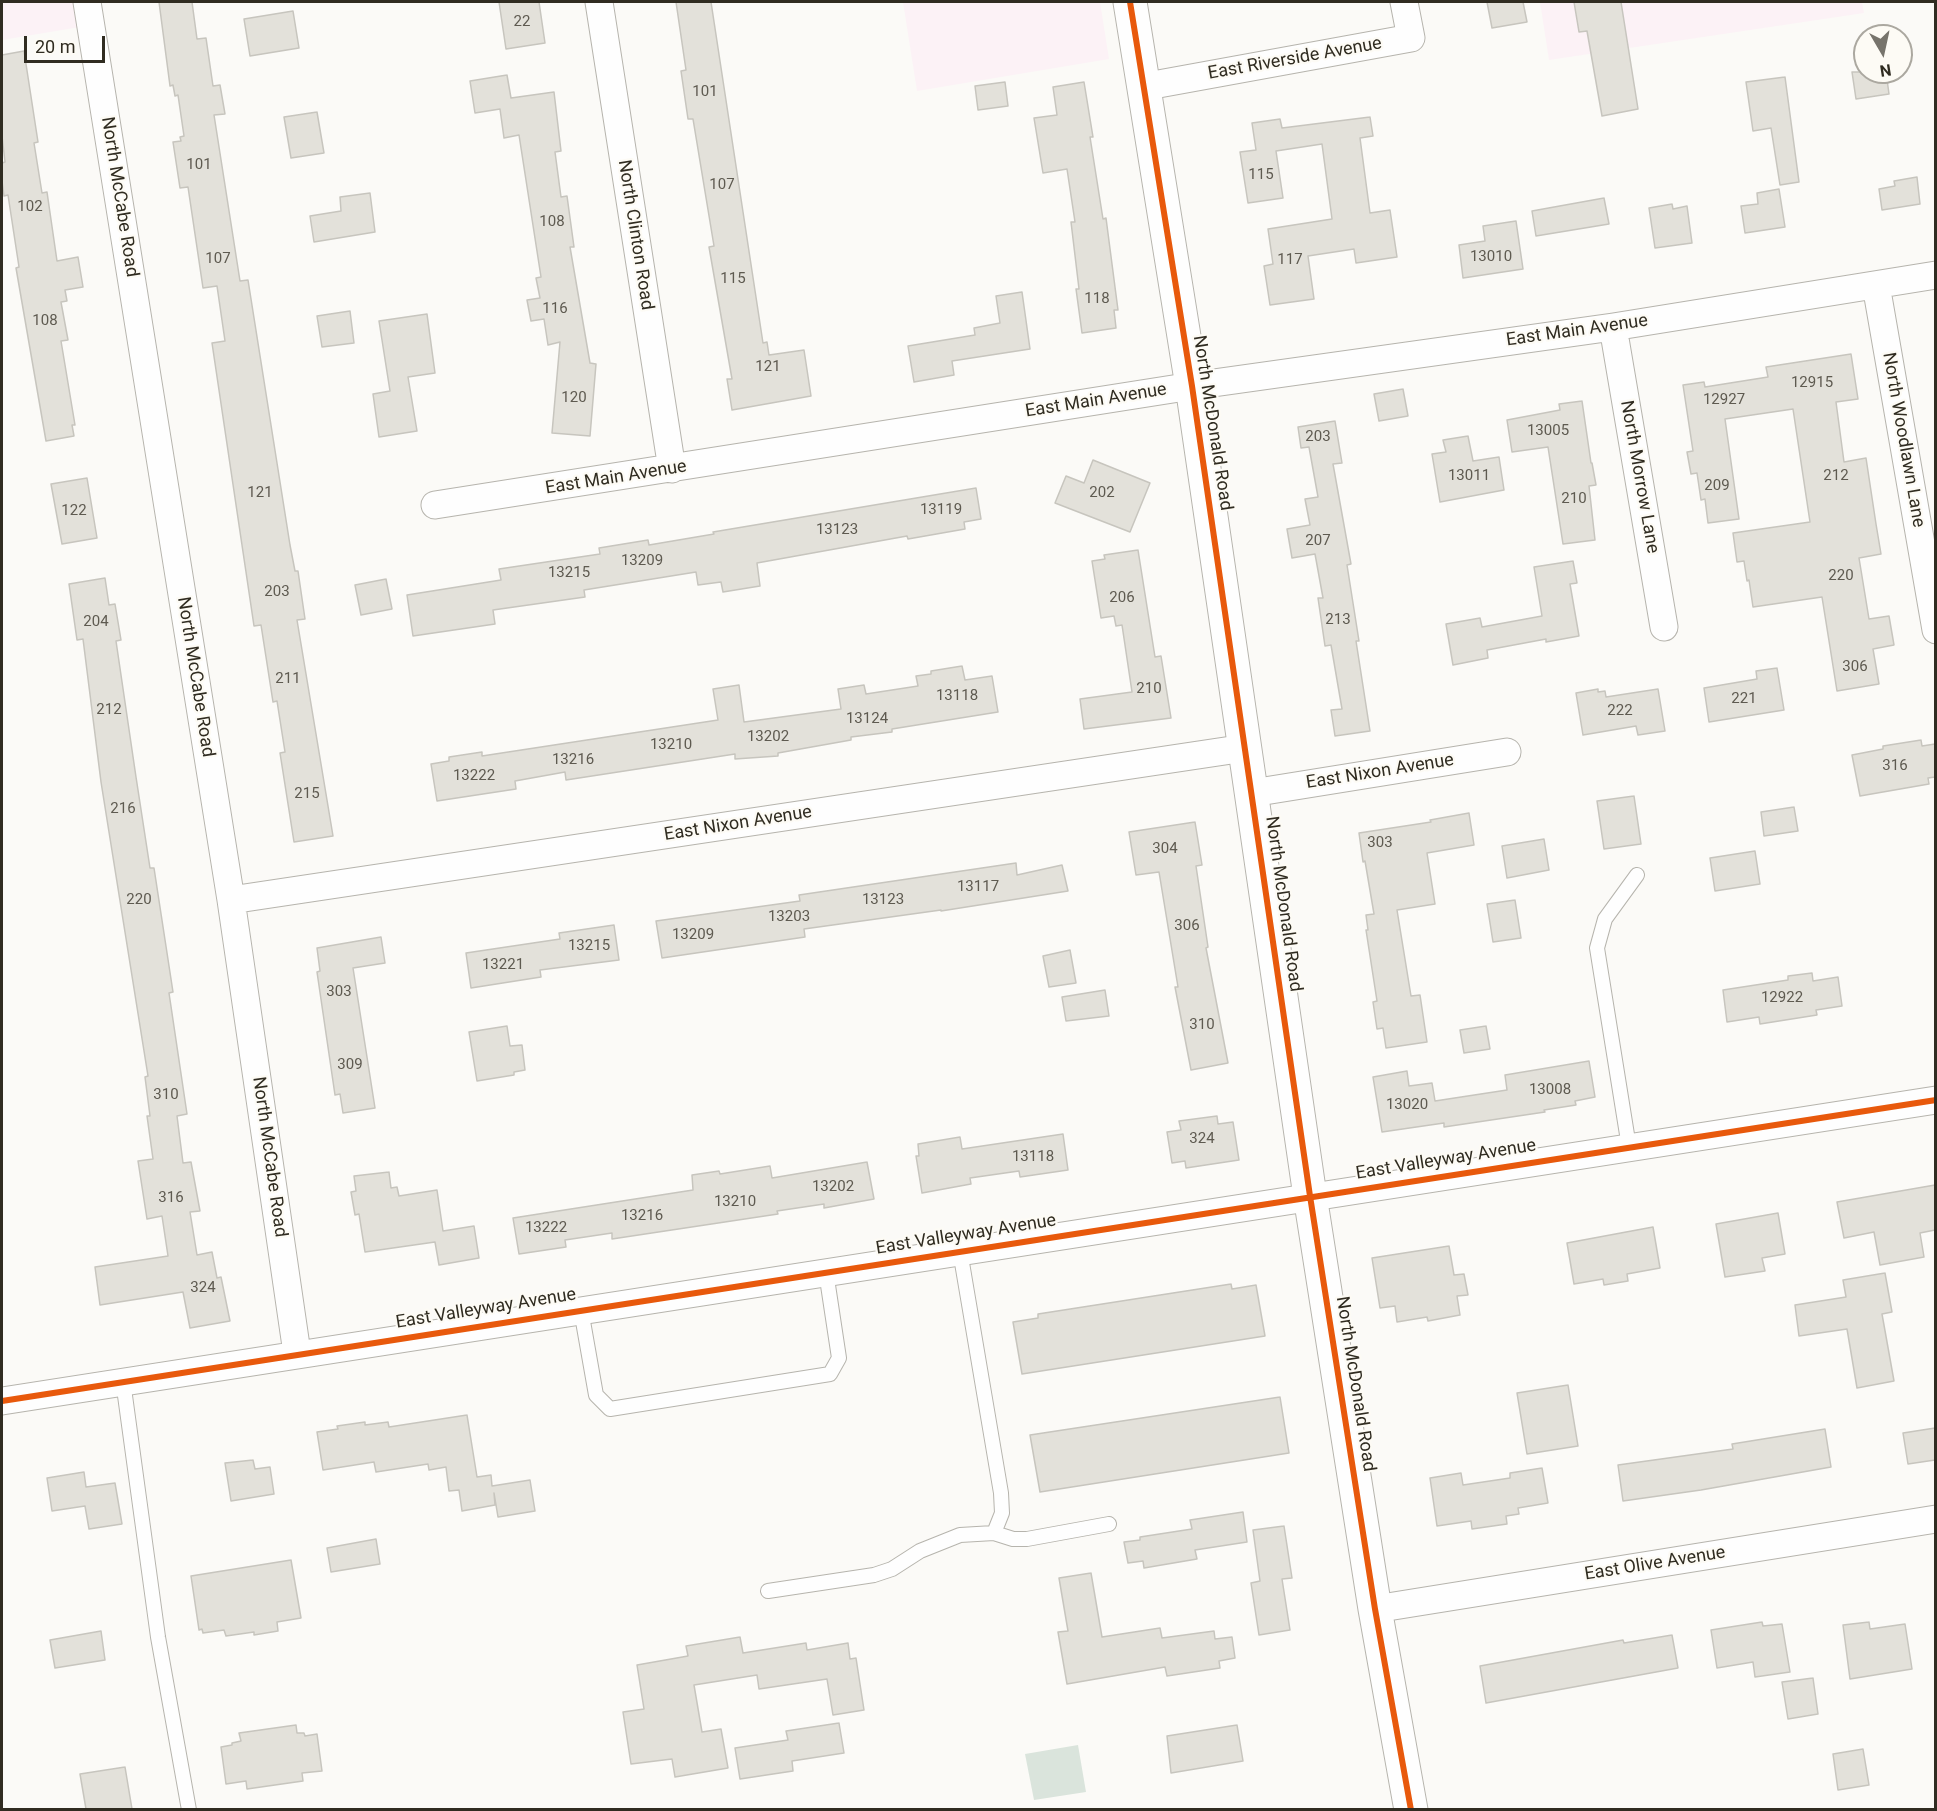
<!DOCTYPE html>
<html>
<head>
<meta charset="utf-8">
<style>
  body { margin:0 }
  #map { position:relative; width:1937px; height:1811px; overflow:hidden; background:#fbfaf7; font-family:Roboto,sans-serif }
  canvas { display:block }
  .frame { position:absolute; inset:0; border:3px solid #302c21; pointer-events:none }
  .north { position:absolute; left:1853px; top:24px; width:60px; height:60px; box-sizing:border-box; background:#fdfbf5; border:2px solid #aba8a0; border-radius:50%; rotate:171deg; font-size:16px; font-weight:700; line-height:24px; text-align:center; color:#302c21 }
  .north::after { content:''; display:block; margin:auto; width:21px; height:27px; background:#77746c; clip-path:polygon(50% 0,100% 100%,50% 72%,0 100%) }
  .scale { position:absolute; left:24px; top:36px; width:81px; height:27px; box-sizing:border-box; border:3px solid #302c21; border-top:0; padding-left:8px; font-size:18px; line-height:21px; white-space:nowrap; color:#302c21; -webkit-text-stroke:4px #fdfbf5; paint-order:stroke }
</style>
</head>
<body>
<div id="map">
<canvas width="1937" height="1811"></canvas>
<div class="frame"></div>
<div class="north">N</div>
<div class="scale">20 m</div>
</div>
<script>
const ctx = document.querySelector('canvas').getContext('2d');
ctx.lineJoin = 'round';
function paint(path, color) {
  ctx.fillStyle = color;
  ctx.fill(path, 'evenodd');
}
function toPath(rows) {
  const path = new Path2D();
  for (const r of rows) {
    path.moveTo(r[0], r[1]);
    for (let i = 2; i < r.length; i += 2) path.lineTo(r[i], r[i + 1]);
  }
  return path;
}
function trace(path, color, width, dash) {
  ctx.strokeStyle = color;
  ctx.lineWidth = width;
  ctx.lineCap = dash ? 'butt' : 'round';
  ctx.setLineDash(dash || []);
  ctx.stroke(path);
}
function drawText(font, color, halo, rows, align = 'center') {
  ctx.font = font + ' Roboto,sans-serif';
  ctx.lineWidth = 4.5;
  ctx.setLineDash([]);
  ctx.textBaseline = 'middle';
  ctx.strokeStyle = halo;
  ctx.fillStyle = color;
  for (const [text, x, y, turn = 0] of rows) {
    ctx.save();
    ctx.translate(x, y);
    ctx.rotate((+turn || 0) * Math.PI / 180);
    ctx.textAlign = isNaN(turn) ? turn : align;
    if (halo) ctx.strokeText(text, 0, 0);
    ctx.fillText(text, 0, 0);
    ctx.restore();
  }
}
paint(toPath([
  [2,2,75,2,80,27,2,40],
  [903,2,1100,2,1109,59,917,91],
  [1540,2,1862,2,1864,13,1549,60]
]), '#fcf2f6');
paint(toPath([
  [1078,1745,1086,1792,1034,1800,1025,1754]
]), '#dae4dc');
const building = toPath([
  [159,2,192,2,197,39,206,38,213,86,220,85,225,114,214,115,240,281,248,280,290,545,295,571,298,571,305,619,297,620,333,836,294,842,280,753,285,752,277,701,273,702,261,625,254,626,212,343,225,341,217,286,203,288,188,187,180,188,173,142,181,141,180,137,184,136,178,95,175,96,173,85,170,86,159,2],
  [499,2,539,2,545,43,506,49,499,2],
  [676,2,711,2,763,343,767,342,769,355,804,350,811,396,732,410,727,379,732,379,709,247,714,246,693,119,688,119,681,71,686,70,676,2],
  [1487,2,1523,2,1527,22,1492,28,1487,2],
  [1574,2,1621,2,1638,109,1602,116,1587,31,1579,32,1574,2],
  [293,11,299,48,250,56,244,19,293,11],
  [24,51,38,142,34,143,42,193,47,192,57,261,78,257,83,287,65,290,67,301,61,302,68,340,61,341,75,425,72,425,74,436,46,441,16,268,19,267,8,195,4,196,2,181,2,163,5,162,2,136,2,55,24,51],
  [1852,72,1886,72,1889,94,1856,99,1852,72],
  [507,75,511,98,554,92,561,151,555,152,561,197,567,196,574,247,570,247,590,363,596,364,590,436,552,433,560,342,548,345,544,319,531,321,527,300,540,298,536,278,541,277,519,135,504,138,500,109,475,113,470,81,507,75],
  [1785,77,1799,182,1780,185,1771,128,1753,131,1746,82,1785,77],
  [1005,82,1008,106,978,110,975,86,1005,82],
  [1084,82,1093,137,1090,137,1103,219,1106,218,1118,310,1114,310,1116,328,1082,333,1076,289,1079,289,1071,222,1075,222,1067,169,1043,173,1034,118,1057,115,1053,87,1084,82],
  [317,112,324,153,291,158,284,117,317,112],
  [1370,117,1373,136,1360,138,1370,213,1390,210,1397,257,1356,263,1354,249,1308,256,1314,299,1270,305,1264,266,1273,264,1268,229,1332,219,1322,144,1276,151,1283,198,1248,203,1240,152,1256,150,1252,123,1280,119,1282,128,1370,117],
  [1917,177,1920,204,1882,210,1879,189,1895,186,1894,181,1917,177],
  [1779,189,1785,227,1745,233,1741,206,1758,204,1757,193,1779,189],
  [370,193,375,232,314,242,310,216,341,211,340,197,370,193],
  [1604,198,1609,224,1536,236,1532,211,1604,198],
  [1672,204,1673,209,1687,206,1692,243,1655,248,1649,208,1672,204],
  [1516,221,1523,269,1463,278,1459,245,1485,241,1483,226,1516,221],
  [1022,292,1030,349,952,361,954,375,914,382,908,346,975,335,974,328,1000,323,996,296,1022,292],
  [350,311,354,343,322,347,317,316,350,311],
  [427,314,435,373,408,377,417,431,379,437,373,394,390,391,379,321,427,314],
  [1851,354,1858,399,1836,402,1844,462,1866,458,1876,524,1881,554,1859,558,1869,619,1889,616,1894,645,1873,649,1879,684,1837,691,1822,597,1753,607,1749,580,1747,581,1744,561,1737,562,1733,533,1810,522,1793,409,1725,419,1739,519,1708,523,1705,499,1701,500,1697,473,1691,474,1687,452,1693,451,1683,385,1704,382,1705,387,1768,377,1766,367,1851,354],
  [1403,389,1408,416,1379,421,1374,394,1403,389],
  [1582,401,1591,463,1592,463,1596,485,1589,486,1595,540,1563,544,1548,447,1512,452,1507,420,1560,410,1559,404,1582,401],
  [1335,421,1342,463,1333,464,1351,564,1347,565,1359,641,1356,641,1370,731,1335,736,1331,710,1342,709,1331,645,1325,646,1318,598,1323,598,1315,554,1292,558,1287,529,1310,525,1305,499,1318,497,1309,447,1301,448,1298,427,1335,421],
  [1468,436,1473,461,1499,457,1504,490,1440,502,1432,454,1446,452,1443,440,1468,436],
  [1093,460,1150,483,1130,532,1055,503,1066,476,1084,483,1093,460],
  [87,478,97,538,62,544,51,484,87,478],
  [976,488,981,519,964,522,965,529,908,539,907,536,757,563,760,586,723,592,721,582,698,585,696,572,584,590,585,597,493,610,495,624,413,636,407,595,501,580,499,569,600,554,599,548,648,540,649,545,714,534,713,532,976,488],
  [1138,550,1155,657,1161,656,1171,718,1084,729,1080,699,1132,692,1122,625,1116,626,1114,616,1101,618,1092,561,1105,559,1104,555,1138,550],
  [1573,561,1577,583,1570,584,1579,636,1546,642,1546,639,1487,650,1488,658,1453,665,1446,624,1480,618,1482,627,1542,616,1534,567,1573,561],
  [105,578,109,605,115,604,121,640,116,641,136,777,150,868,154,868,173,992,169,993,187,1114,177,1116,183,1163,191,1162,200,1211,190,1212,197,1255,212,1252,217,1278,221,1277,230,1321,190,1328,183,1292,100,1305,95,1267,168,1256,162,1216,147,1219,138,1161,153,1159,147,1116,150,1116,145,1077,148,1076,101,782,83,639,77,640,69,584,105,578],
  [386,579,392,609,361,615,355,585,386,579],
  [962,666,965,680,992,676,998,712,892,729,892,732,851,737,851,740,778,753,778,756,735,759,735,754,566,780,565,772,515,781,516,789,437,801,431,764,449,761,449,757,482,752,482,756,718,720,713,689,739,685,744,722,841,709,838,689,864,685,866,694,918,686,916,676,931,674,931,671,962,666],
  [1777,668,1784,710,1709,722,1704,688,1757,679,1756,671,1777,668],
  [1598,689,1598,692,1605,691,1606,697,1658,689,1665,731,1638,735,1636,726,1583,735,1576,693,1598,689],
  [1921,740,1922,746,1935,744,1935,777,1928,778,1929,784,1860,796,1852,755,1883,749,1883,746,1921,740],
  [1634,796,1641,844,1604,849,1597,801,1634,796],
  [1794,807,1798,831,1764,836,1761,812,1794,807],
  [1469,813,1474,845,1427,853,1435,904,1397,910,1411,996,1420,995,1427,1042,1386,1048,1383,1028,1377,1029,1373,1002,1377,1001,1366,930,1368,930,1366,915,1374,914,1365,861,1363,862,1359,833,1431,822,1430,820,1469,813],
  [1195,822,1202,865,1196,866,1208,947,1206,948,1228,1063,1191,1070,1175,987,1178,987,1159,872,1136,875,1129,832,1195,822],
  [1544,839,1549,870,1507,878,1502,846,1544,839],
  [1755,851,1760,884,1715,891,1710,858,1755,851],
  [1016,863,1017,875,1062,865,1068,891,941,911,941,910,804,929,805,937,662,958,656,921,800,901,799,895,1016,863],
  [1515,900,1521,938,1493,942,1487,904,1515,900],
  [614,925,619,960,540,970,541,977,471,988,466,953,560,939,559,933,614,925],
  [381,937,385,963,353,968,375,1108,343,1113,340,1094,335,1095,317,972,320,971,317,948,381,937],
  [1070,950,1076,983,1049,987,1043,956,1070,950],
  [1812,973,1813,981,1838,977,1842,1006,1816,1010,1817,1015,1760,1024,1759,1017,1727,1022,1723,990,1788,980,1788,976,1812,973],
  [1105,990,1109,1016,1066,1021,1062,997,1105,990],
  [507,1026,510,1046,522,1045,525,1070,514,1072,514,1075,477,1081,469,1032,507,1026],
  [1486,1026,1490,1049,1464,1053,1460,1030,1486,1026],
  [1589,1061,1595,1097,1575,1101,1576,1105,1544,1110,1545,1112,1444,1127,1444,1123,1382,1132,1373,1077,1407,1071,1409,1086,1432,1083,1435,1101,1507,1090,1505,1075,1589,1061],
  [1217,1116,1218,1124,1233,1122,1239,1160,1186,1168,1185,1161,1172,1163,1167,1132,1181,1130,1179,1121,1217,1116],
  [1063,1134,1068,1170,1020,1177,1019,1171,970,1178,971,1184,922,1193,916,1156,919,1156,918,1144,960,1137,962,1149,1063,1134],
  [867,1162,874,1199,824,1208,824,1204,777,1211,778,1214,612,1239,612,1233,565,1240,566,1247,519,1254,513,1218,693,1190,692,1175,719,1171,720,1174,770,1166,772,1178,867,1162],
  [389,1172,391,1188,397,1187,399,1196,437,1190,443,1231,474,1226,479,1258,439,1265,435,1242,365,1252,359,1214,355,1215,351,1192,356,1191,354,1176,389,1172],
  [1935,1185,1935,1230,1920,1233,1924,1257,1880,1265,1874,1232,1844,1238,1837,1202,1935,1185],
  [1778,1213,1785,1254,1762,1258,1765,1271,1725,1277,1716,1224,1778,1213],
  [1653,1227,1660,1268,1627,1274,1628,1281,1604,1285,1603,1279,1574,1284,1567,1243,1653,1227],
  [1449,1246,1454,1275,1464,1274,1468,1295,1457,1296,1460,1315,1428,1321,1427,1317,1397,1322,1395,1306,1380,1308,1372,1258,1449,1246],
  [1885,1273,1892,1312,1882,1314,1894,1381,1857,1388,1847,1329,1799,1336,1795,1305,1846,1297,1843,1280,1885,1273],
  [1231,1284,1232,1289,1256,1285,1265,1336,1022,1374,1013,1322,1038,1318,1038,1314,1231,1284],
  [1568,1385,1578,1446,1527,1454,1517,1393,1568,1385],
  [1280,1397,1289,1453,1040,1492,1030,1435,1280,1397],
  [467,1415,477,1477,491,1475,492,1486,530,1480,535,1511,498,1517,494,1493,495,1505,462,1511,459,1490,449,1491,446,1467,429,1470,428,1464,376,1472,374,1462,323,1470,317,1432,338,1429,337,1426,365,1422,365,1425,388,1422,389,1427,467,1415],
  [1935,1428,1935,1460,1908,1464,1903,1433,1935,1428],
  [1825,1429,1831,1467,1701,1490,1623,1501,1618,1465,1733,1449,1732,1444,1825,1429],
  [253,1460,255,1469,270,1467,274,1494,231,1501,225,1463,253,1460],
  [1542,1468,1548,1503,1518,1508,1519,1514,1506,1516,1507,1524,1472,1529,1471,1521,1437,1526,1430,1478,1461,1473,1463,1485,1510,1478,1510,1473,1542,1468],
  [84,1472,86,1487,115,1483,122,1524,89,1529,85,1506,52,1511,47,1478,84,1472],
  [1243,1512,1247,1542,1195,1550,1197,1559,1144,1568,1143,1561,1128,1563,1124,1542,1140,1540,1140,1537,1192,1529,1190,1520,1243,1512],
  [1284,1526,1292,1578,1282,1579,1290,1630,1259,1635,1251,1583,1260,1581,1253,1530,1284,1526],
  [376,1539,380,1564,331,1572,327,1548,376,1539],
  [291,1560,301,1618,277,1622,278,1631,254,1635,254,1632,226,1636,224,1630,203,1633,202,1629,199,1630,191,1576,291,1560],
  [1091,1573,1102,1637,1160,1628,1162,1638,1214,1631,1215,1639,1232,1637,1235,1658,1219,1661,1220,1668,1167,1676,1165,1667,1067,1684,1058,1632,1068,1631,1059,1578,1091,1573],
  [1762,1622,1763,1626,1782,1624,1790,1672,1755,1677,1753,1662,1717,1668,1711,1630,1762,1622],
  [1869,1622,1870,1629,1905,1624,1912,1669,1850,1679,1843,1625,1869,1622],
  [101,1631,105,1660,55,1668,50,1640,101,1631],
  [1672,1635,1678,1668,1486,1703,1480,1666,1623,1640,1624,1643,1672,1635],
  [740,1637,743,1653,806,1643,807,1650,848,1643,850,1659,856,1658,864,1710,833,1715,827,1679,759,1689,757,1675,694,1685,702,1732,721,1729,728,1768,675,1777,672,1759,631,1764,623,1712,644,1709,637,1665,688,1656,686,1646,740,1637],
  [1813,1678,1818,1714,1788,1719,1782,1682,1813,1678],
  [839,1723,844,1753,792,1761,793,1771,740,1779,735,1748,788,1740,786,1731,839,1723],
  [296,1725,297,1733,304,1733,305,1736,317,1734,322,1771,302,1773,303,1781,247,1789,246,1781,226,1784,221,1747,232,1745,232,1743,241,1741,239,1733,296,1725],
  [1237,1725,1243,1761,1171,1773,1167,1736,1237,1725],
  [1863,1749,1869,1785,1838,1790,1833,1754,1863,1749],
  [125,1767,132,1809,86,1809,80,1774,125,1767]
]);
paint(building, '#e3e1da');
trace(building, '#c7c5be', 1.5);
const lane = toPath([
  [1629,1147,1597,948,1605,919,1637,875],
  [960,1251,1001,1493,1002,1513,994,1533],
  [581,1310,596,1395,610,1409,830,1374,839,1358,826,1272],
  [123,1381,158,1637,189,1810],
  [768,1591,874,1575,892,1569,920,1551,960,1535,994,1533,1013,1539,1027,1539,1109,1524]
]);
const street = toPath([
  [87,2,231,900,297,1353],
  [599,2,672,469],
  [1142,87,1411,38,1404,2],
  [1876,285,1936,630],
  [1613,327,1664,627],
  [435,505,1192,386,1613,327,1936,275],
  [1252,793,1507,752],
  [231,900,1245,748],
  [2,1401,1936,1100],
  [1375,1609,1936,1519]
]);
const secondary = toPath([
  [1130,2,1192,386,1310,1196,1375,1609,1411,1810]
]);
trace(lane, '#b6b4ad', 16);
trace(street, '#b6b4ad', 29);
trace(secondary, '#b6b4ad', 35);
trace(lane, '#fefefe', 14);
trace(street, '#fefefe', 27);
trace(secondary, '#fefefe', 33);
trace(toPath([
  [1130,2,1192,386,1310,1196,1375,1609,1411,1810],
  [2,1401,1936,1100]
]), '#e8590c', 6);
drawText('15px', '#5e5a50', null, [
  ["22",522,22],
  ["101",705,92],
  ["101",199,165],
  ["115",1261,175],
  ["107",722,185],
  ["102",30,207],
  ["108",552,222],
  ["13010",1491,257],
  ["107",218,259],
  ["117",1290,260],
  ["115",733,279],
  ["118",1097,299],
  ["116",555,309],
  ["108",45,321],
  ["121",768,367],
  ["12915",1812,383],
  ["120",574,398],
  ["12927",1724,400],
  ["13005",1548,431],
  ["203",1318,437],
  ["13011",1469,476],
  ["212",1836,476],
  ["209",1717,486],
  ["121",260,493],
  ["202",1102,493],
  ["210",1574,499],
  ["13119",941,510],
  ["122",74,511],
  ["13123",837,530],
  ["207",1318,541],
  ["13209",642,561],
  ["13215",569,573],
  ["220",1841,576],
  ["203",277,592],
  ["206",1122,598],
  ["213",1338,620],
  ["204",96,622],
  ["306",1855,667],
  ["211",288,679],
  ["210",1149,689],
  ["13118",957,696],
  ["221",1744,699],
  ["212",109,710],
  ["222",1620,711],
  ["13124",867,719],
  ["13202",768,737],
  ["13210",671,745],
  ["13216",573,760],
  ["316",1895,766],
  ["13222",474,776],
  ["215",307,794],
  ["216",123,809],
  ["303",1380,843],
  ["304",1165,849],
  ["13117",978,887],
  ["220",139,900],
  ["13123",883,900],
  ["13203",789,917],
  ["306",1187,926],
  ["13209",693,935],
  ["13215",589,946],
  ["13221",503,965],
  ["303",339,992],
  ["12922",1782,998],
  ["310",1202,1025],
  ["309",350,1065],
  ["13008",1550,1090],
  ["310",166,1095],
  ["13020",1407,1105],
  ["324",1202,1139],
  ["13118",1033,1157],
  ["13202",833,1187],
  ["316",171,1198],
  ["13210",735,1202],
  ["13216",642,1216],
  ["13222",546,1228],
  ["324",203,1288]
]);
drawText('18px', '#302c21', '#fdfbf5', [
  ["East Riverside Avenue",1295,59,-10],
  ["North McCabe Road",119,197,81],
  ["North Clinton Road",635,235,81],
  ["East Main Avenue",1577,331,-8],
  ["East Main Avenue",1096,401,-9],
  ["North McDonald Road",1212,423,81],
  ["North Woodlawn Lane",1903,440,80],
  ["North Morrow Lane",1639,477,80],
  ["East Main Avenue",616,478,-9],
  ["North McCabe Road",195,677,81],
  ["East Nixon Avenue",1380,772,-9],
  ["East Nixon Avenue",738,824,-9],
  ["North McDonald Road",1283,904,82],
  ["North McCabe Road",269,1157,82],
  ["East Valleyway Avenue",1446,1160,-9],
  ["East Valleyway Avenue",966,1235,-9],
  ["East Valleyway Avenue",486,1309,-9],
  ["North McDonald Road",1355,1384,81],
  ["East Olive Avenue",1655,1564,-9]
]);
</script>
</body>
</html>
